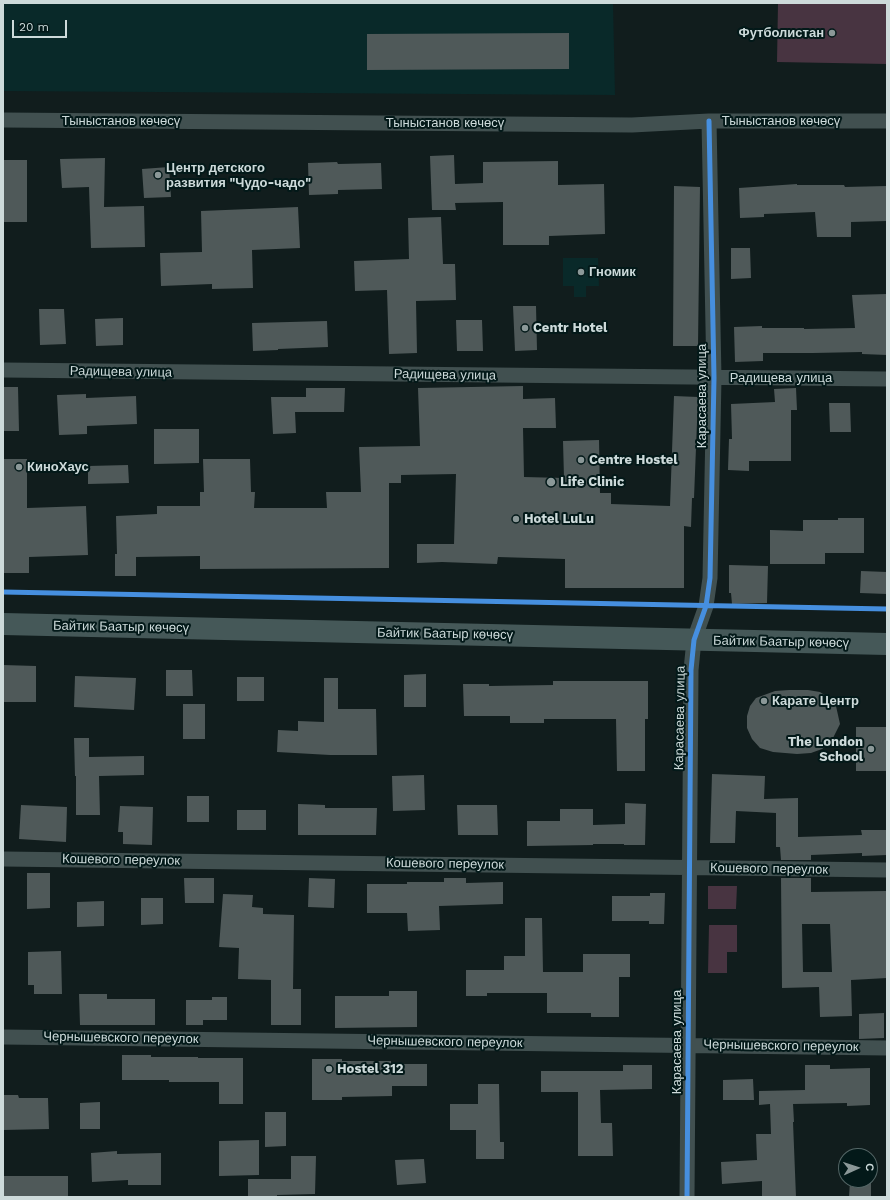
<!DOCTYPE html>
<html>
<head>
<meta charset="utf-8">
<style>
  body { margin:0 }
  #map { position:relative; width:890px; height:1200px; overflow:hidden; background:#111d1d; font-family:"Work Sans",sans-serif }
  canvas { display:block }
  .frame { position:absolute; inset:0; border:4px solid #cddada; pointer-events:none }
  .north { position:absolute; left:838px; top:1148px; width:40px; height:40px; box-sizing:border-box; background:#031919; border:1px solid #546666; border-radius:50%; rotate:87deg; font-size:11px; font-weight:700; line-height:16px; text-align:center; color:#cddada }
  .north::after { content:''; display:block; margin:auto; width:14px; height:18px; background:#8b9898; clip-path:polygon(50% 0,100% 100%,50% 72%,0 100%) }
  .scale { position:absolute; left:12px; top:20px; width:55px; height:18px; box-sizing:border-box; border:2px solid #cddada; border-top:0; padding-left:5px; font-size:12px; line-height:14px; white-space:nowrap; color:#cddada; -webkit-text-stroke:3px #031919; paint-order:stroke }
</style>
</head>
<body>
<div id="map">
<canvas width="890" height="1200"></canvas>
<div class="frame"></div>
<div class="north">С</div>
<div class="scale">20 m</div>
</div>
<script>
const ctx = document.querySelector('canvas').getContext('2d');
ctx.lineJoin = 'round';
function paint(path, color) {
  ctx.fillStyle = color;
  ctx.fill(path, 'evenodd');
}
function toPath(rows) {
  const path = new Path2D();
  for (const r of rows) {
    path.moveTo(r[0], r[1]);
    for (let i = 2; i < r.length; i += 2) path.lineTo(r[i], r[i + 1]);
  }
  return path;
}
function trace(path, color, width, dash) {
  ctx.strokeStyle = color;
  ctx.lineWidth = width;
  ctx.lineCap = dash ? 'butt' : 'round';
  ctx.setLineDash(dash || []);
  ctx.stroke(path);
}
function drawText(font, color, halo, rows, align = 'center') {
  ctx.font = font + ' "Work Sans",sans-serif';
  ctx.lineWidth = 4;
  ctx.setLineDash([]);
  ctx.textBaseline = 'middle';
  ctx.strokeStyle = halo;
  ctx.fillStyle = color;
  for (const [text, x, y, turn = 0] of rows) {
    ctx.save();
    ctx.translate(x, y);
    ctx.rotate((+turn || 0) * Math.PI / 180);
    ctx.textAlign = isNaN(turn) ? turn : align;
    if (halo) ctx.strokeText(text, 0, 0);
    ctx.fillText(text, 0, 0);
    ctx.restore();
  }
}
paint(toPath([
  [3,3,613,3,615,95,3,91],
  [563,258,598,258,599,286,586,286,586,297,574,297,574,286,563,286]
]), '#092929');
paint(toPath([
  [778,3,887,3,887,64,777,62],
  [708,886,737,886,736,909,708,909],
  [709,925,737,925,737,952,727,952,727,973,708,973]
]), '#483441');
paint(toPath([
  [569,33,569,69,367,70,367,34],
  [454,155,455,184,483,183,483,162,558,161,558,185,604,184,605,234,549,236,549,245,503,245,503,202,455,203,456,210,432,210,430,156],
  [105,158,104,207,144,206,145,247,91,248,89,187,62,188,60,159],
  [3,160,27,160,27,222,3,222],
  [337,162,338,164,381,163,382,189,338,190,338,194,309,195,308,163],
  [169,167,171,197,144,198,142,169],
  [797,184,797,185,844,185,845,187,887,186,887,221,851,222,851,237,817,237,815,212,764,214,764,217,740,218,739,188],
  [674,186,700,187,698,346,673,346],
  [298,207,300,248,252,250,253,288,212,289,212,284,161,286,160,253,202,252,201,211],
  [441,217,443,264,455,264,456,300,416,301,417,353,389,354,387,290,355,291,354,261,409,259,408,218],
  [731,248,750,248,751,278,731,279],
  [887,294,887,355,862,354,862,352,813,353,763,353,763,361,735,362,734,327,762,326,762,328,804,328,804,329,855,328,852,295],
  [513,306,536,306,537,350,515,351],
  [39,309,64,309,66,344,40,345],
  [123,318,123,345,96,346,95,319],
  [456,320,482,320,483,351,457,351],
  [327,321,328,347,278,349,278,350,253,351,252,323],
  [523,386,523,399,555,398,556,428,523,428,524,477,564,478,563,441,599,440,600,493,611,493,611,504,670,506,674,396,698,397,694,498,692,498,691,527,684,526,684,588,565,588,565,559,498,557,497,564,442,562,417,563,417,544,454,544,456,474,401,475,401,483,389,483,389,568,200,569,200,556,136,557,136,576,115,576,115,554,117,554,116,516,157,514,157,506,200,506,200,492,204,492,203,459,250,459,251,492,255,492,254,508,327,508,326,492,361,492,359,447,420,446,418,388],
  [3,387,18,387,19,431,3,431],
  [306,388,345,388,344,412,295,412,296,433,273,434,271,397,306,397],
  [796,388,797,410,791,410,791,461,749,461,749,471,728,470,729,439,732,439,731,404,775,402,774,389],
  [86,394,86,398,136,396,137,424,87,426,87,434,59,435,57,395],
  [829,403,850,403,851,432,830,432],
  [154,429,199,429,199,463,154,464],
  [3,459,27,459,27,508,86,506,88,555,29,557,29,573,3,573],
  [128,465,129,483,88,484,88,466],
  [838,518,864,518,864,553,825,553,825,564,770,564,770,530,803,531,803,520,838,520],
  [729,565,768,566,767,603,732,604,731,593,729,593],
  [861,571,887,572,887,594,860,593],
  [3,665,36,666,36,702,3,702],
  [166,670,192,670,193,696,166,696],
  [426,674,426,707,404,707,404,675],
  [75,676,136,678,134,710,74,707],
  [237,677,264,677,264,701,237,701],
  [324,678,338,678,338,709,376,709,377,755,330,755,277,752,278,730,298,731,298,721,324,722],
  [553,681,648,681,648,719,645,719,645,771,617,771,616,719,544,719,544,723,510,723,510,716,464,716,463,684,489,684,489,686,553,685],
  [789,690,808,690,820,692,829,698,836,706,840,724,831,742,822,749,811,753,797,754,773,752,760,748,752,739,747,728,747,716,750,706,756,698,775,691],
  [183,704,205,704,205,739,183,739],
  [856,727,887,727,887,771,856,771],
  [74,738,89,738,89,757,144,756,144,775,99,776,100,815,76,815,76,776,75,776],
  [712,774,765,776,764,799,798,798,798,837,862,835,861,830,887,830,887,855,862,856,862,853,811,855,811,860,781,860,780,847,776,847,776,813,736,811,735,843,710,843],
  [424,775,425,810,393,811,392,776],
  [187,796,209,796,209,822,187,822],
  [625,803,646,804,645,845,624,845,624,844,593,844,593,845,527,846,527,821,560,821,560,809,593,809,593,825,625,824],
  [298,804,325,805,325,808,377,808,376,835,298,835],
  [21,805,67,807,66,842,19,839],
  [457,805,497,805,498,835,458,835],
  [120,806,153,807,152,845,123,844,123,832,118,832],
  [237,810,266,810,266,830,237,830],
  [27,873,50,873,50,908,27,909],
  [184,878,214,878,214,903,185,903],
  [309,878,335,879,334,908,308,907],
  [444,878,466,878,466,883,503,882,503,904,439,906,440,930,408,931,407,913,367,913,367,884,407,884,407,882,444,882],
  [781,878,811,878,811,892,887,891,887,978,851,980,852,1016,820,1017,819,987,782,988],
  [802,924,830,924,832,972,803,972],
  [650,893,665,893,664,924,649,924,649,921,612,921,612,896,650,896],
  [223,894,253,895,252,907,263,908,263,914,294,915,293,989,301,989,301,1025,271,1025,271,980,238,979,239,948,219,947],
  [141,898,163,898,163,924,141,925],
  [104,901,104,926,77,927,77,902],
  [525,918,542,918,543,972,583,972,583,954,630,954,630,977,619,977,619,1017,591,1017,591,1013,547,1013,547,993,487,993,487,996,466,996,466,970,504,970,504,956,525,956],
  [61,951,62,994,34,994,34,985,28,985,28,952],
  [389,991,417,991,417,1027,335,1028,335,996,389,996],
  [79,994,107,994,107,999,155,999,155,1025,80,1025],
  [212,997,227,997,227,1020,203,1020,203,1025,186,1025,186,1000,212,1000],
  [884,1013,884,1038,859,1039,859,1014],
  [122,1055,151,1055,151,1057,198,1057,198,1058,243,1058,243,1104,219,1104,219,1082,169,1082,169,1080,122,1080],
  [312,1059,342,1059,342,1061,391,1061,391,1064,427,1064,427,1086,392,1086,392,1096,342,1097,342,1100,312,1100],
  [623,1065,652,1065,652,1089,600,1090,601,1123,612,1123,613,1156,578,1156,578,1092,541,1092,541,1071,623,1071],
  [805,1065,830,1065,830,1069,870,1068,870,1105,847,1106,847,1103,793,1104,794,1122,793,1122,796,1197,762,1197,762,1181,722,1184,721,1162,757,1160,756,1134,771,1134,770,1104,759,1105,759,1091,805,1090],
  [753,1079,754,1100,723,1100,723,1080],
  [478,1084,499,1084,500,1142,504,1142,504,1159,476,1159,476,1130,450,1130,450,1104,478,1104],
  [3,1095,18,1095,19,1098,48,1098,49,1129,3,1130],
  [100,1102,100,1129,80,1129,80,1103],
  [265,1112,286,1112,286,1146,265,1147],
  [259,1140,259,1175,219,1176,219,1141],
  [117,1151,117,1154,161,1153,161,1185,128,1185,128,1180,92,1182,91,1153],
  [291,1156,316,1156,315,1194,277,1195,277,1197,248,1197,248,1179,291,1179],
  [424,1159,426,1183,397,1185,395,1160],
  [3,1176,68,1176,68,1197,3,1197],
  [850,1181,871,1181,871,1197,849,1197]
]), '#4f5959');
trace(toPath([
  [3,120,632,125,709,121,887,121],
  [3,370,887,379],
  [3,859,887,870],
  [3,1037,887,1048],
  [687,1197,691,670,694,640,706,606,710,578,714,378,709,121]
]), '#415050', 15);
trace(toPath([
  [3,624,887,644]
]), '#455858', 22);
trace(toPath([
  [3,592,887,609],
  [687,1197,691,670,694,640,706,606,710,578,714,378,709,121]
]), '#468fdf', 5);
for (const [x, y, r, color] of [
  [832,33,4,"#8b9898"],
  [158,175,4,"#8b9898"],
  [581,272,4,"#8b9898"],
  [525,328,4,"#8b9898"],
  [581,460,4,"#8b9898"],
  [19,467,4,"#8b9898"],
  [551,482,5,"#8b9898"],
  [516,519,4,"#8b9898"],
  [764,701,4,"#8b9898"],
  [871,749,4,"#8b9898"],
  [329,1069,4,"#8b9898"]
]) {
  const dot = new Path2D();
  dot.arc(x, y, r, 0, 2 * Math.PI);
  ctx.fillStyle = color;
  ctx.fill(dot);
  trace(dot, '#031919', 1.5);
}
drawText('bold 13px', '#cddada', '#031919', [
  ["Футболистан",824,33,"right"],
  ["Центр детского",166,168],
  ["развития \"Чудо-чадо\"",166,183],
  ["Гномик",589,272],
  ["Centr Hotel",533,328],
  ["Centre Hostel",589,460],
  ["КиноХаус",27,467],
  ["Life Clinic",560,482],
  ["Hotel LuLu",524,519],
  ["Карате Центр",772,701],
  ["The London",863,742,"right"],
  ["School",863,757,"right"],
  ["Hostel 312",337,1069]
], 'left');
drawText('13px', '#cddada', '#031919', [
  ["Тыныстанов көчөсү",121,121],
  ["Тыныстанов көчөсү",781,121],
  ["Тыныстанов көчөсү",445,123],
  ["Радищева улица",121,372,1],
  ["Радищева улица",445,375,1],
  ["Радищева улица",781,378],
  ["Карасаева улица",702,396,-90],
  ["Байтик Баатыр көчөсү",121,627,1],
  ["Байтик Баатыр көчөсү",445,634,1],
  ["Байтик Баатыр көчөсү",781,642,1],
  ["Карасаева улица",680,718,-89],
  ["Кошевого переулок",121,860,1],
  ["Кошевого переулок",445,864,1],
  ["Кошевого переулок",769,869,1],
  ["Чернышевского переулок",121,1038,1],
  ["Чернышевского переулок",445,1042,1],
  ["Карасаева улица",677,1042,-90],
  ["Чернышевского переулок",781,1046,1]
]);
</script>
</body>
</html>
